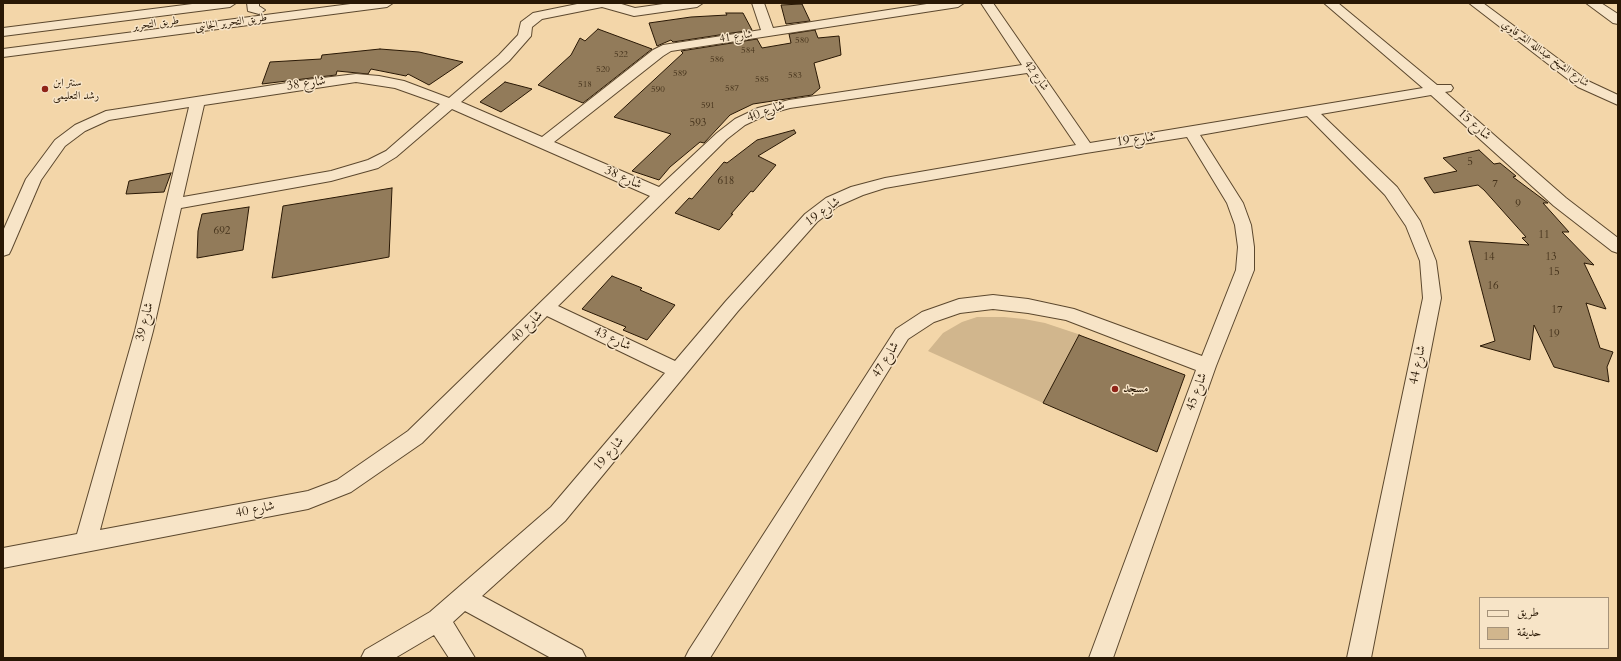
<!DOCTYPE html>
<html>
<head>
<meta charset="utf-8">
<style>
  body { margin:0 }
  #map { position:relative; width:1621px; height:661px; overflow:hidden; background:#f3d6a9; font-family:Cardo,Amiri,serif }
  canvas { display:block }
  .frame { position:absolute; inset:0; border:4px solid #291805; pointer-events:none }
  .legend { position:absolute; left:1479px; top:597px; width:130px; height:52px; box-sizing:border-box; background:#f7e4c7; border:1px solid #a59279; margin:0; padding:5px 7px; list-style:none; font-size:12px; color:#291805 }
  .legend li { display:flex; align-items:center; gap:8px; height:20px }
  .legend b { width:20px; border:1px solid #a59279 }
</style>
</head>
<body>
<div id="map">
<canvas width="1621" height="661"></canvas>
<div class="frame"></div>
<ul class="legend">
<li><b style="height:5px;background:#f7e4c7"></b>طريق</li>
<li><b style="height:11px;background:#d1b68d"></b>حديقة</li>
</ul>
</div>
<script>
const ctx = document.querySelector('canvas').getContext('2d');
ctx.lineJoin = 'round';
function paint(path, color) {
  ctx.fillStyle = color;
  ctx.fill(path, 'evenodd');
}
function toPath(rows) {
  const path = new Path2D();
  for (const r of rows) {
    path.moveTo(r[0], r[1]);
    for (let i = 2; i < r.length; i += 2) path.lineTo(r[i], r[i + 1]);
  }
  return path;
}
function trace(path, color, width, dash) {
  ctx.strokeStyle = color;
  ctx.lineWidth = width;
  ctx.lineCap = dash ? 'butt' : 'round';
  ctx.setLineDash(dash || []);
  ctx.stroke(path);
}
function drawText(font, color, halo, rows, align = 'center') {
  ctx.font = font + ' Cardo,Amiri,serif';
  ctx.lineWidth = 3;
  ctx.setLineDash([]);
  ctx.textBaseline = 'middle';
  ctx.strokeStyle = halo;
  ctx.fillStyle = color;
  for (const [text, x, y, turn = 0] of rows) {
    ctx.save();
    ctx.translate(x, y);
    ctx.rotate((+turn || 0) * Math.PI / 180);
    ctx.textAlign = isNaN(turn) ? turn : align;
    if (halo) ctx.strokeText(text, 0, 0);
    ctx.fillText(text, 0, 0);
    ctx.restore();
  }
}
paint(toPath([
  [977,317,1004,317,1024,319,1045,323,1081,335,1079,335,1043,403,928,351,943,333,962,322]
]), '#d1b68d');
const building = toPath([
  [802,4,810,21,786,24,781,5,802,4],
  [726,13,743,13,752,30,673,42,671,40,657,46,649,23,691,17,727,15,726,13],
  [598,29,652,49,583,103,538,85,571,55,580,38,585,41,598,29],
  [815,30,818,38,839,36,841,55,814,63,820,88,812,95,753,104,730,115,704,143,700,142,670,167,659,180,632,171,671,134,614,117,683,53,681,51,757,39,762,48,791,43,789,34,815,30],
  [380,49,419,52,463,62,429,85,408,74,406,76,371,69,368,74,337,71,336,75,262,84,270,62,321,59,322,55,380,49],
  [505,82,532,89,501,112,480,102,505,82],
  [794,130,796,133,758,156,776,165,753,192,751,191,731,214,733,214,719,230,675,213,689,198,692,199,724,162,727,163,757,140,794,130],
  [1479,150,1494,164,1500,163,1516,176,1513,177,1548,203,1543,203,1569,232,1562,232,1594,265,1584,263,1606,309,1586,303,1600,348,1613,352,1607,367,1609,382,1554,367,1534,325,1530,360,1480,346,1495,341,1469,241,1529,245,1522,238,1526,237,1484,190,1478,185,1434,193,1424,178,1457,171,1443,158,1479,150],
  [171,173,164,192,126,194,129,181,171,173],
  [392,188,389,257,272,278,283,206,392,188],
  [249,207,243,250,197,258,198,231,202,214,249,207],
  [612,276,642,288,640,290,675,305,647,340,623,330,626,327,582,309,612,276],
  [1079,335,1185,375,1157,452,1043,403,1079,335]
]);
paint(building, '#927b5a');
trace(building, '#291805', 1);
const minor = toPath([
  [200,3,236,3,230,7,3,36,3,28,200,3],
  [247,3,259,3,259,6,265,10,259,14,248,11,247,3],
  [358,3,393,3,387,7,3,57,3,49,358,3],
  [582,3,618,3,635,8,670,3,703,3,697,7,634,16,602,7,542,19,532,27,531,36,509,61,461,102,542,137,653,50,663,45,761,30,752,3,764,3,773,28,933,3,964,3,958,7,671,51,663,56,554,142,659,187,717,133,735,119,758,108,789,100,1022,65,981,3,993,3,1090,143,1423,88,1324,3,1338,3,1437,85,1451,85,1453,88,1451,91,1445,92,1566,198,1618,238,1618,253,1612,251,1554,206,1431,95,1321,114,1397,187,1420,221,1436,261,1441,298,1371,658,1347,658,1423,298,1420,261,1406,226,1385,195,1307,116,1200,135,1243,203,1251,225,1254,247,1254,270,1216,366,1113,658,1089,658,1196,370,1066,320,1028,313,993,309,960,313,934,322,908,339,710,658,685,658,689,650,896,329,922,312,959,299,993,295,1028,299,1074,309,1202,356,1236,270,1238,247,1235,225,1227,203,1187,137,1086,153,885,188,863,195,838,206,817,222,738,311,565,521,482,596,582,650,586,658,551,658,465,611,453,622,475,658,449,658,434,635,395,658,361,658,365,650,430,612,551,507,665,373,547,316,422,443,351,492,308,509,3,568,3,548,77,534,135,331,189,107,109,120,85,131,65,146,41,180,11,250,9,254,3,256,3,231,26,179,55,140,75,125,106,111,306,80,356,74,379,76,404,81,449,98,499,55,518,35,521,22,533,13,582,3],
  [1027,73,1076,145,885,178,851,187,826,198,805,214,726,301,675,361,558,306,727,139,745,125,768,114,790,108,1027,73],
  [356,82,395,88,440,104,386,151,368,160,331,171,183,197,204,105,356,82],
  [452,109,650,196,408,431,337,480,308,491,100,530,153,331,181,208,331,181,378,168,396,157,452,109],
  [1469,3,1483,3,1588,81,1618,95,1618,105,1578,87,1469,3],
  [1586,3,1601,3,1618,14,1618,24,1613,23,1586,3]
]);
trace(minor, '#5c482e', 2);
paint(minor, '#f7e4c7');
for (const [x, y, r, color] of [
  [45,89,4,"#8f2418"],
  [1115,389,4,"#8f2418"]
]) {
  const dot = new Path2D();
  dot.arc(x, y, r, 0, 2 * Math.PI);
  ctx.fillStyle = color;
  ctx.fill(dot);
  trace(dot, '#f7e4c7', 1.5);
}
drawText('9px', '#43311a', null, [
  ["580",802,41],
  ["584",748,51],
  ["522",621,55],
  ["586",717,60],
  ["520",603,70],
  ["589",680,74],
  ["583",795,76],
  ["585",762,80],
  ["518",585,85],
  ["587",732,89],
  ["590",658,90],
  ["591",708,106]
]);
drawText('11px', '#291805', '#f7e4c7', [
  ["طريق التحرير الجانبى",231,23,-8],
  ["طريق التحرير",156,24,-8],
  ["شارع 41",736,37,-9],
  ["شارع الشيخ عبدالله الشرقاوي",1545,54,36],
  ["شارع 42",1036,76,55]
]);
drawText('11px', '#291805', '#f7e4c7', [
  ["سنتر ابن",53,83],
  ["رشد التعليمى",53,96]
], 'left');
drawText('11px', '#43311a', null, [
  ["593",698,123],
  ["5",1470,162],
  ["618",726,181],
  ["7",1495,184],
  ["9",1518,204],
  ["692",222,231],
  ["11",1544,235],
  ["14",1489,257],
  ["13",1551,257],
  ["15",1554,272],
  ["16",1493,286],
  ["17",1557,310],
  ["19",1554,334]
]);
drawText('13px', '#291805', '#f7e4c7', [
  ["شارع 38",306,84,-8],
  ["شارع 40",766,112,-20],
  ["شارع 15",1474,125,42],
  ["شارع 19",1136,140,-8],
  ["شارع 38",623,178,24],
  ["شارع 19",823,212,-36],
  ["شارع 39",145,322,-76],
  ["شارع 40",527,327,-45],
  ["شارع 43",612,339,25],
  ["شارع 47",886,360,-58],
  ["شارع 44",1418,365,-78],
  ["شارع 45",1197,392,-70],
  ["شارع 19",609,454,-50],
  ["شارع 40",255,510,-11]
]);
drawText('13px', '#291805', '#f7e4c7', [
  ["مسجد",1123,389]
], 'left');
</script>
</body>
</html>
